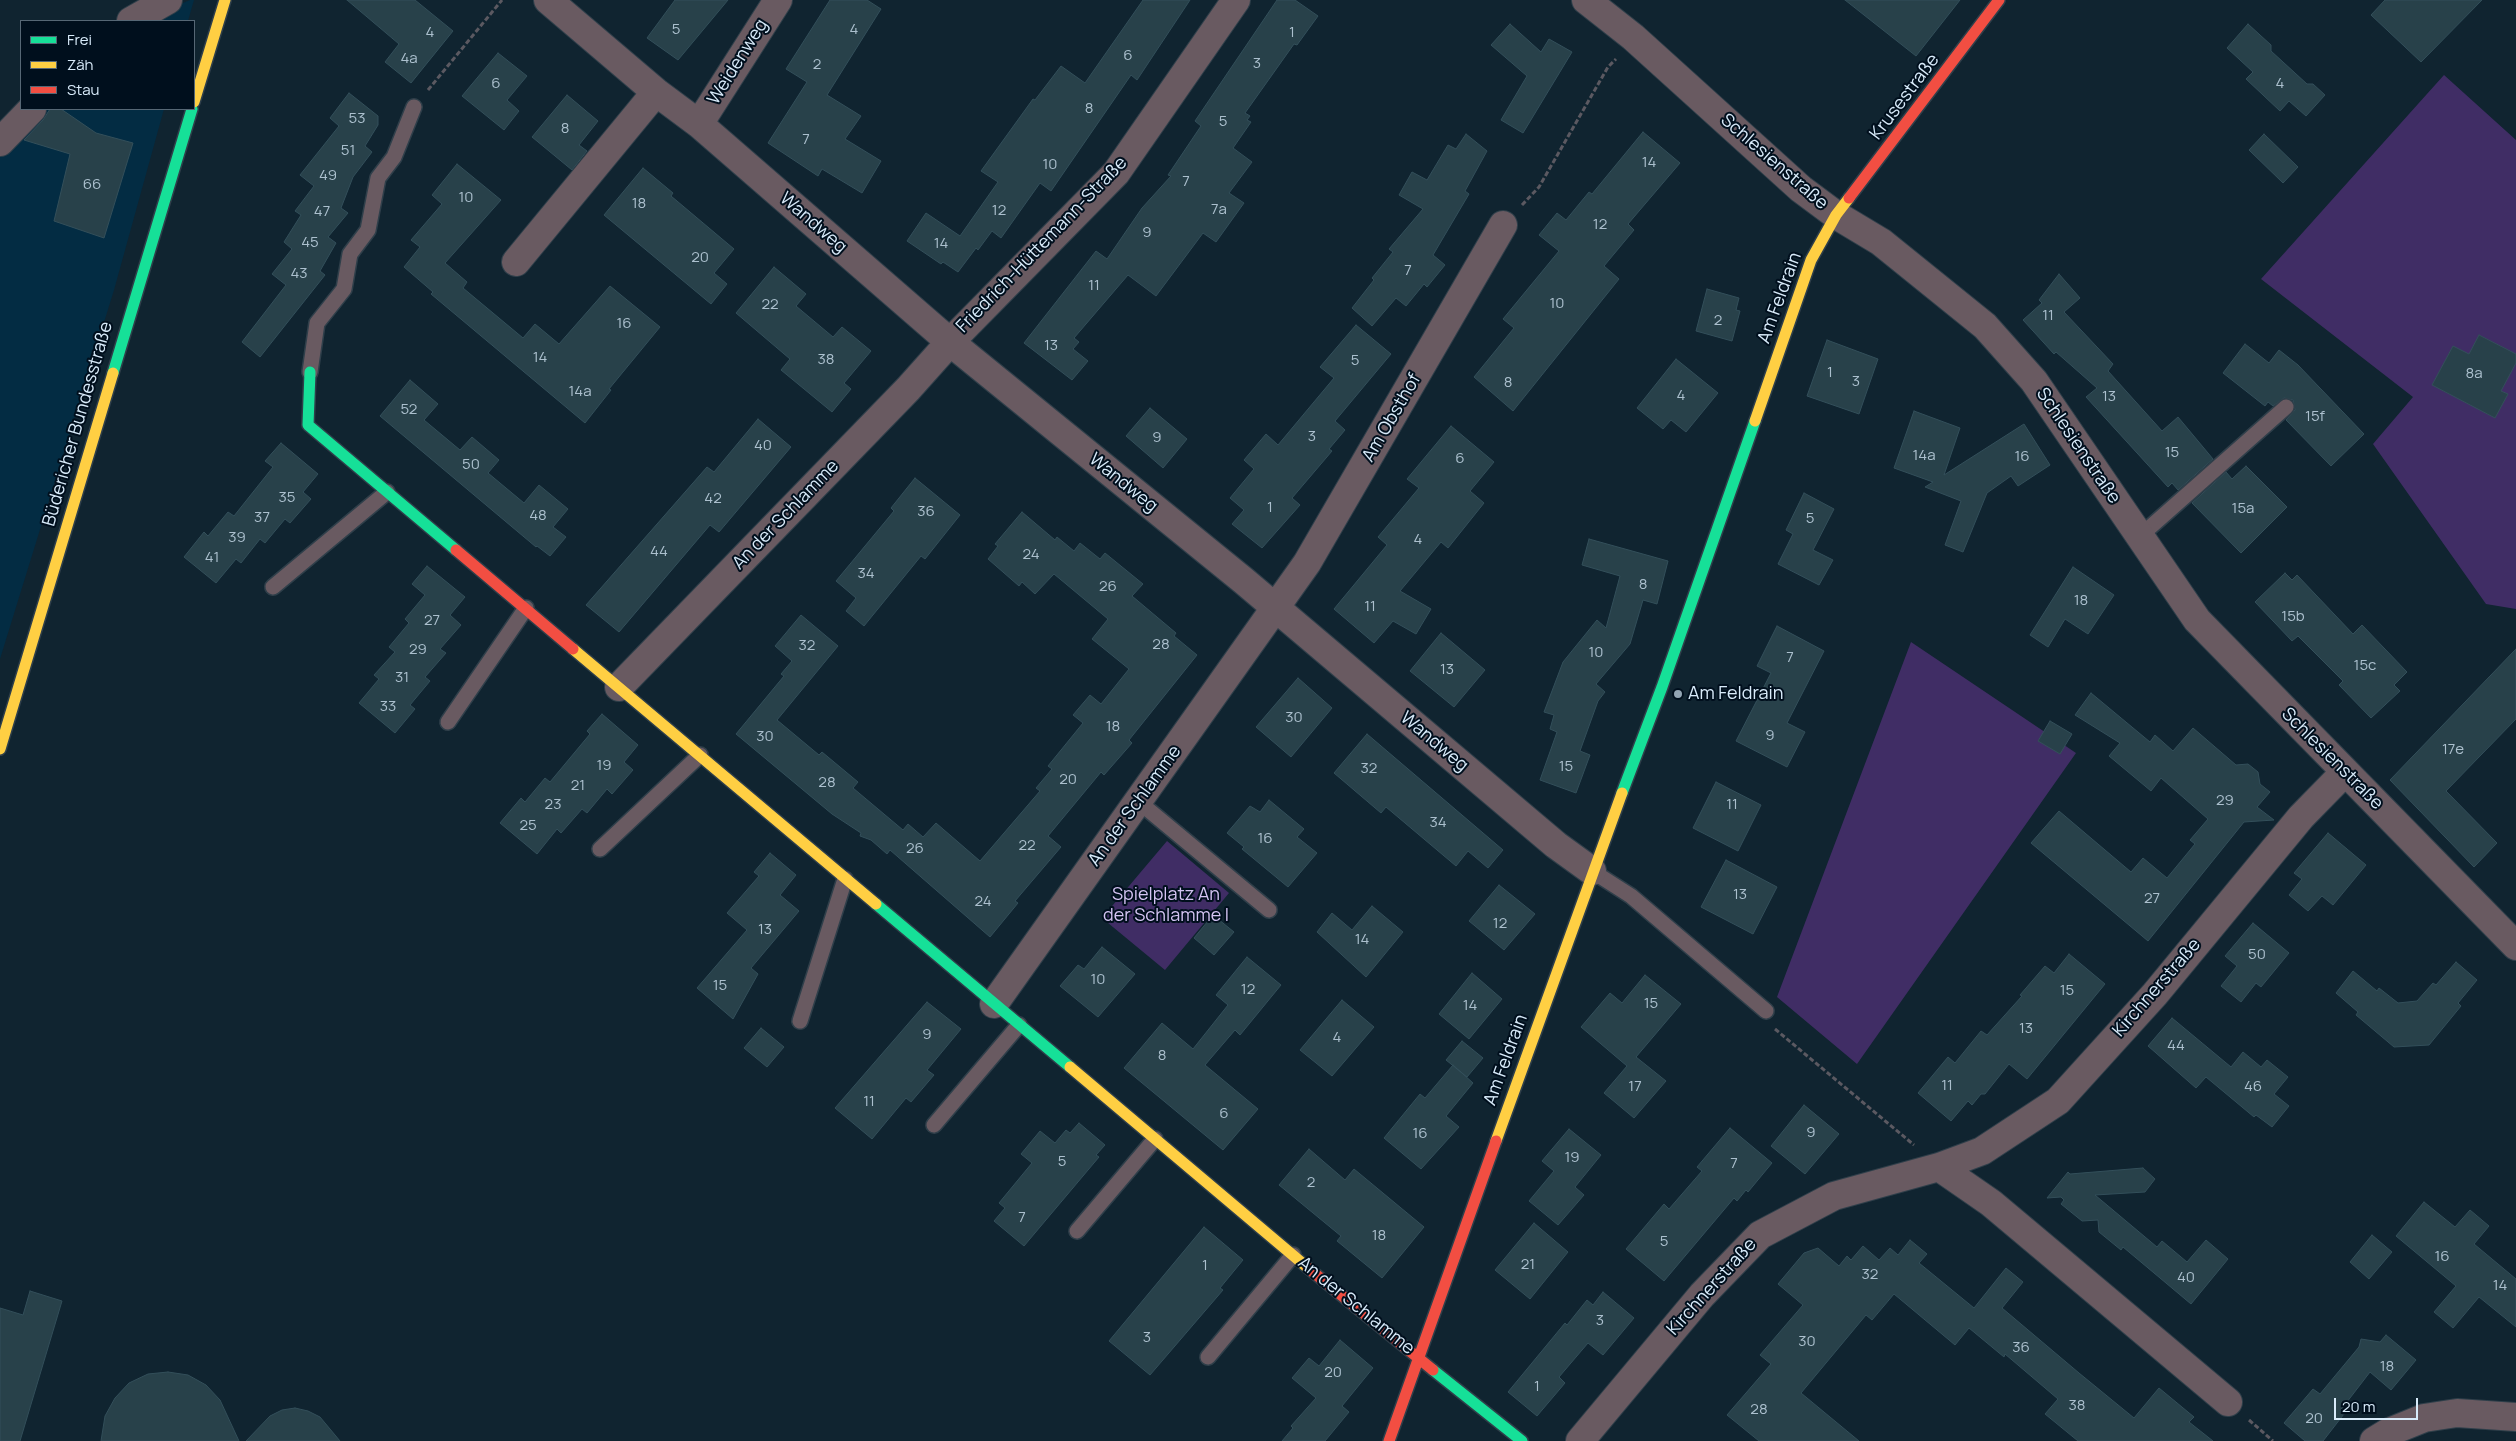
<!DOCTYPE html>
<html>
<head>
<meta charset="utf-8">
<style>
  body { margin:0 }
  #map { position:relative; width:2516px; height:1441px; overflow:hidden; background:#102430; font-family:Manrope,sans-serif }
  canvas { display:block }
  .legend { position:absolute; left:20px; top:20px; width:175px; height:90px; box-sizing:border-box; background:#000f1d; border:1px solid #566775; margin:0; padding:6px 9px; list-style:none; font-size:15px; color:#d8ebfa }
  .legend li { display:flex; align-items:center; gap:10px; height:25px }
  .legend b { width:25px; border:1px solid #566775 }
  .scale { position:absolute; left:2334px; top:1398px; width:84px; height:22px; box-sizing:border-box; border:2px solid #d8ebfa; border-top:0; padding-left:6px; font-size:15px; line-height:18px; white-space:nowrap; color:#d8ebfa; -webkit-text-stroke:4px #000f1d; paint-order:stroke }
</style>
</head>
<body>
<div id="map">
<canvas width="2516" height="1441"></canvas>
<ul class="legend">
<li><b style="height:6px;background:#16e098"></b>Frei</li>
<li><b style="height:6px;background:#ffcf43"></b>Zäh</li>
<li><b style="height:6px;background:#f24e42"></b>Stau</li>
</ul>
<div class="scale">20 m</div>
</div>
<script>
const ctx = document.querySelector('canvas').getContext('2d');
ctx.lineJoin = 'round';
function paint(path, color) {
  ctx.fillStyle = color;
  ctx.fill(path, 'evenodd');
}
function toPath(rows) {
  const path = new Path2D();
  for (const r of rows) {
    path.moveTo(r[0], r[1]);
    for (let i = 2; i < r.length; i += 2) path.lineTo(r[i], r[i + 1]);
  }
  return path;
}
function trace(path, color, width, dash) {
  ctx.strokeStyle = color;
  ctx.lineWidth = width;
  ctx.lineCap = dash ? 'butt' : 'round';
  ctx.setLineDash(dash || []);
  ctx.stroke(path);
}
function drawText(font, color, halo, rows, align = 'center') {
  ctx.font = font + ' Manrope,sans-serif';
  ctx.lineWidth = 4;
  ctx.setLineDash([]);
  ctx.textBaseline = 'middle';
  ctx.strokeStyle = halo;
  ctx.fillStyle = color;
  for (const [text, x, y, turn = 0] of rows) {
    ctx.save();
    ctx.translate(x, y);
    ctx.rotate((+turn || 0) * Math.PI / 180);
    ctx.textAlign = isNaN(turn) ? turn : align;
    if (halo) ctx.strokeText(text, 0, 0);
    ctx.fillText(text, 0, 0);
    ctx.restore();
  }
}
paint(toPath([
  [190,0,194,0,188,21,141,21],
  [39,109,164,109,114,290,0,659,0,149]
]), '#032c43');
paint(toPath([
  [2444,75,2516,140,2516,609,2486,604,2373,444,2413,397,2261,279],
  [1911,642,2076,753,1857,1064,1777,997],
  [1167,841,1229,893,1165,970,1102,918]
]), '#402d65');
const building = toPath([
  [347,0,415,0,453,31,411,83,385,62,399,44,347,0],
  [675,0,728,0,678,60,647,38,675,0],
  [830,0,867,0,881,9,827,95,861,116,845,139,881,161,862,193,822,169,818,176,768,143,807,82,786,69,830,0],
  [1143,0,1190,0,1137,80,1131,75,1051,191,1040,183,1001,238,992,231,978,250,976,248,958,272,943,262,941,264,907,241,926,213,960,236,998,182,981,171,1033,99,1035,100,1061,66,1085,83,1143,0],
  [1277,0,1295,0,1318,16,1297,45,1294,44,1245,113,1250,116,1247,120,1251,122,1233,148,1252,162,1229,193,1244,203,1216,242,1203,233,1156,296,1128,275,1074,338,1079,342,1073,349,1088,361,1072,380,1024,343,1096,251,1107,259,1142,208,1171,176,1168,175,1201,126,1195,121,1277,0],
  [1845,0,1960,0,1916,56,1845,0],
  [2385,0,2482,0,2421,62,2371,15,2385,0],
  [1510,24,1541,52,1549,39,1572,52,1523,133,1501,120,1527,76,1491,45,1510,24],
  [2248,24,2271,45,2271,51,2307,84,2313,84,2325,95,2306,116,2289,101,2280,111,2246,79,2253,72,2227,48,2248,24],
  [498,53,527,76,507,100,519,111,504,130,462,96,498,53],
  [349,93,378,116,378,125,365,146,372,152,353,177,341,208,348,213,328,237,336,243,320,271,325,275,260,357,242,342,286,285,272,274,292,249,284,242,301,215,295,211,314,186,300,175,339,126,330,118,349,93],
  [567,95,598,121,579,145,587,151,572,170,532,137,567,95],
  [50,109,61,109,96,133,133,143,104,238,54,221,70,154,24,140,43,120,50,109],
  [1643,132,1680,163,1628,224,1634,230,1604,266,1619,279,1513,411,1474,377,1514,328,1503,319,1559,251,1539,235,1557,213,1566,220,1589,192,1592,194,1643,132],
  [1466,134,1487,151,1465,191,1469,194,1433,255,1445,265,1427,287,1424,284,1406,306,1396,298,1372,326,1352,308,1374,280,1372,278,1393,252,1389,249,1423,209,1399,195,1412,172,1427,180,1448,145,1456,149,1466,134],
  [2264,134,2298,167,2283,183,2249,150,2264,134],
  [457,164,501,200,445,263,467,282,463,288,523,338,535,324,559,344,610,286,660,327,609,389,611,390,585,423,431,294,433,292,404,267,420,247,411,240,442,204,432,195,457,164],
  [643,168,673,193,671,196,734,249,714,273,727,284,711,304,604,215,643,168],
  [774,267,806,294,796,306,833,337,842,327,871,351,844,383,851,389,832,412,781,370,790,359,736,313,774,267],
  [2059,274,2080,298,2064,312,2113,364,2108,371,2162,431,2178,417,2213,459,2178,490,2172,483,2168,487,2086,397,2097,388,2056,352,2054,354,2023,320,2042,303,2039,300,2059,274],
  [1707,289,1739,298,1736,310,1740,311,1732,341,1696,331,1707,289],
  [1356,325,1391,354,1335,421,1345,430,1329,449,1332,451,1292,498,1300,505,1262,548,1232,524,1244,510,1230,498,1254,469,1244,460,1266,434,1278,445,1334,378,1320,367,1356,325],
  [2479,335,2516,354,2516,363,2501,391,2508,394,2495,418,2432,385,2453,346,2469,354,2479,335],
  [1827,340,1878,359,1859,414,1807,396,1827,340],
  [2245,344,2269,363,2279,350,2298,365,2364,434,2331,466,2286,420,2295,410,2293,400,2284,398,2273,406,2268,402,2265,406,2223,373,2245,344],
  [1676,359,1718,393,1686,432,1671,420,1663,429,1637,408,1676,359],
  [410,380,438,404,424,420,460,450,472,437,499,460,488,473,524,503,539,485,568,509,553,527,566,537,550,556,537,546,536,547,380,416,410,380],
  [1150,408,1187,439,1163,468,1126,436,1150,408],
  [1914,411,1960,428,1944,475,2024,424,2050,465,2018,486,2011,476,1987,493,1963,552,1945,545,1961,501,1925,487,1933,482,1894,468,1914,411],
  [758,419,791,447,719,532,710,525,619,632,586,605,707,467,714,472,758,419],
  [1451,426,1494,462,1470,491,1484,503,1448,548,1441,542,1400,591,1431,609,1416,634,1393,621,1374,643,1334,609,1387,545,1378,537,1419,488,1407,479,1451,426],
  [281,443,318,474,303,492,311,499,290,523,285,519,265,543,260,539,241,563,236,559,216,583,184,557,204,532,208,536,228,512,234,516,273,467,265,461,281,443],
  [2246,466,2287,507,2241,553,2192,503,2226,472,2232,479,2246,466],
  [915,478,960,515,925,559,921,556,864,626,846,611,856,598,836,581,894,511,891,508,915,478],
  [1804,493,1834,509,1813,550,1833,560,1819,585,1778,564,1793,534,1786,530,1804,493],
  [1022,512,1055,540,1057,537,1074,551,1080,543,1100,559,1105,553,1143,584,1132,596,1176,633,1174,636,1197,655,1129,740,1132,743,1104,775,1101,772,1048,836,1061,847,1015,901,1018,903,990,937,890,850,887,854,871,840,860,836,861,833,832,814,736,734,784,676,781,674,792,661,775,646,801,615,838,646,777,720,819,755,822,752,858,782,853,788,903,830,908,824,923,837,936,823,980,861,1040,791,1036,788,1052,769,1048,766,1083,723,1073,715,1090,695,1101,704,1129,669,1092,639,1108,619,1054,574,1035,594,1022,582,1019,586,988,559,998,546,995,544,1022,512],
  [1589,539,1668,561,1657,604,1643,600,1630,644,1596,684,1605,692,1598,701,1580,751,1590,755,1576,793,1540,780,1557,732,1550,729,1554,715,1544,712,1563,662,1597,620,1606,628,1620,576,1582,565,1589,539],
  [427,566,465,597,450,615,461,625,440,649,446,653,425,677,430,681,410,705,415,709,395,733,359,703,379,679,374,675,395,652,389,647,409,623,405,619,425,595,412,584,427,566],
  [2073,567,2114,595,2088,634,2065,619,2048,647,2030,635,2073,567],
  [2285,573,2292,580,2297,575,2353,634,2362,625,2407,672,2394,685,2400,691,2371,718,2339,685,2343,681,2298,636,2292,641,2255,602,2285,573],
  [1777,626,1824,651,1787,723,1805,732,1787,767,1736,741,1771,673,1757,666,1777,626],
  [1441,633,1485,670,1454,707,1410,671,1441,633],
  [2516,649,2516,719,2446,791,2497,843,2474,867,2390,780,2516,649],
  [1298,678,1332,708,1291,757,1256,727,1298,678],
  [2091,693,2150,742,2155,735,2173,751,2193,728,2236,765,2248,764,2258,772,2260,784,2270,792,2257,807,2274,820,2244,822,2148,941,2031,843,2059,811,2131,872,2143,858,2167,878,2195,844,2190,840,2208,819,2161,778,2151,791,2109,756,2120,743,2075,715,2091,693],
  [602,714,638,745,624,762,633,770,612,794,607,789,587,813,582,809,561,833,557,829,537,854,500,823,521,798,525,802,545,778,550,782,590,734,587,731,602,714],
  [2050,721,2072,734,2060,754,2038,741,2050,721],
  [1367,734,1503,850,1488,868,1468,851,1456,866,1386,807,1381,813,1334,773,1367,734],
  [1716,782,1761,805,1738,851,1693,828,1716,782],
  [1269,800,1304,829,1297,837,1317,853,1288,887,1242,849,1244,847,1227,833,1250,806,1260,812,1269,800],
  [2328,833,2366,865,2333,905,2322,896,2308,911,2289,895,2302,879,2294,873,2328,833],
  [770,853,796,875,780,895,799,911,751,968,758,974,733,1019,697,988,747,930,727,913,759,876,754,872,770,853],
  [1726,860,1777,887,1753,934,1701,907,1726,860],
  [1499,885,1535,914,1504,950,1469,921,1499,885],
  [1372,906,1403,932,1366,977,1317,932,1332,913,1352,930,1372,906],
  [1213,915,1234,932,1214,955,1194,938,1213,915],
  [2253,923,2289,953,2261,987,2256,983,2241,1002,2221,986,2237,966,2225,956,2253,923],
  [1102,947,1135,974,1098,1017,1060,986,1078,965,1084,969,1102,947],
  [2069,954,2105,984,2027,1079,2009,1064,1985,1094,1981,1094,1972,1105,1968,1101,1951,1121,1918,1093,1948,1057,1955,1063,1981,1031,1987,1035,2022,996,2020,995,2045,966,2054,973,2069,954],
  [1247,957,1281,985,1240,1035,1235,1030,1205,1065,1258,1109,1223,1150,1124,1068,1162,1023,1193,1049,1228,1005,1216,995,1247,957],
  [2456,962,2477,980,2458,1003,2461,1006,2429,1045,2394,1047,2356,1015,2358,1012,2336,993,2353,971,2377,991,2379,988,2398,1003,2417,1001,2433,983,2436,985,2456,962],
  [1472,973,1502,999,1469,1039,1439,1014,1472,973],
  [1645,975,1681,1004,1636,1057,1666,1081,1634,1118,1604,1093,1627,1066,1581,1027,1610,993,1622,1003,1645,975],
  [1342,1000,1374,1027,1332,1076,1300,1050,1342,1000],
  [927,1002,961,1029,927,1070,934,1075,911,1102,906,1098,872,1139,835,1108,927,1002],
  [2172,1018,2231,1067,2243,1052,2261,1067,2267,1060,2288,1077,2274,1094,2289,1106,2272,1127,2256,1115,2254,1117,2206,1077,2196,1088,2148,1046,2172,1018],
  [761,1028,784,1047,767,1067,744,1048,761,1028],
  [1462,1041,1483,1058,1467,1077,1446,1060,1462,1041],
  [1453,1065,1473,1083,1446,1116,1459,1127,1421,1169,1384,1138,1420,1094,1425,1098,1453,1065],
  [1804,1105,1839,1134,1805,1174,1771,1146,1804,1105],
  [1079,1123,1105,1145,1096,1155,1099,1157,1024,1246,994,1221,1005,1208,999,1203,1032,1163,1021,1154,1040,1131,1055,1143,1066,1130,1070,1133,1079,1123],
  [1730,1128,1772,1163,1748,1192,1746,1190,1737,1201,1734,1198,1664,1281,1626,1249,1664,1204,1669,1209,1702,1171,1697,1167,1730,1128],
  [1569,1129,1601,1155,1575,1187,1584,1195,1558,1225,1529,1201,1554,1171,1542,1161,1569,1129],
  [1309,1149,1345,1180,1354,1169,1424,1227,1382,1278,1337,1241,1341,1236,1279,1185,1309,1149],
  [2143,1168,2155,1179,2145,1192,2095,1195,2157,1247,2162,1241,2187,1262,2206,1240,2228,1259,2191,1304,2123,1247,2121,1250,2099,1232,2098,1220,2082,1221,2061,1204,2064,1200,2061,1197,2047,1198,2068,1172,2070,1174,2143,1168],
  [2424,1202,2455,1227,2470,1210,2489,1226,2474,1244,2516,1279,2516,1327,2479,1297,2453,1328,2434,1312,2456,1286,2396,1236,2424,1202],
  [1534,1223,1568,1252,1530,1299,1495,1270,1534,1223],
  [1204,1227,1243,1260,1220,1288,1223,1290,1150,1375,1109,1341,1204,1227],
  [2372,1235,2392,1252,2369,1279,2350,1262,2372,1235],
  [1910,1240,1927,1254,1919,1263,1974,1308,2006,1268,2023,1282,2002,1308,2079,1373,2134,1418,2159,1388,2194,1417,2189,1422,2213,1441,2078,1441,2045,1414,2058,1399,2005,1354,2004,1357,1969,1328,1955,1345,1894,1294,1872,1320,1866,1315,1801,1393,1859,1441,1759,1441,1727,1415,1771,1364,1760,1355,1803,1305,1778,1284,1804,1253,1818,1248,1839,1266,1847,1256,1851,1260,1863,1246,1879,1260,1890,1248,1898,1255,1910,1240],
  [30,1291,62,1301,20,1441,0,1441,0,1308,23,1315,30,1291],
  [1603,1292,1634,1318,1603,1355,1588,1343,1559,1377,1565,1383,1537,1416,1508,1392,1565,1323,1567,1325,1587,1300,1593,1305,1603,1292],
  [2386,1335,2416,1360,2391,1390,2370,1372,2340,1411,2344,1414,2323,1441,2305,1441,2284,1423,2313,1389,2320,1394,2359,1347,2361,1339,2380,1342,2386,1335],
  [1340,1340,1373,1368,1342,1406,1349,1412,1325,1441,1282,1441,1293,1428,1291,1426,1316,1398,1292,1378,1309,1358,1319,1366,1340,1340],
  [168,1372,188,1375,206,1385,220,1400,239,1441,101,1441,105,1416,115,1398,129,1383,148,1374,168,1372],
  [295,1408,308,1411,320,1417,340,1441,246,1441,270,1416,282,1410,295,1408]
]);
paint(building, '#28414a');
trace(building, '#334f5a', 1);
const lane = toPath([
  [310,372,317,323,344,289,350,254,368,230,378,178,394,157,414,107],
  [2139,537,2286,407],
  [273,587,387,492],
  [448,722,526,608],
  [1139,802,1269,910],
  [600,849,700,755],
  [1592,871,1631,896,1766,1011],
  [800,1021,845,879],
  [934,1125,1019,1025],
  [1077,1231,1155,1139],
  [1208,1357,1293,1255]
]);
const street = toPath([
  [548,0,656,92,699,124,950,342,1244,581,1556,845,1592,871],
  [1586,0,1633,37,1801,189,1836,215,1881,242,1985,326,2034,381,2197,620,2516,946],
  [131,21,168,0],
  [699,124,778,0],
  [0,142,32,109],
  [516,262,656,92],
  [619,687,908,389,950,342,1116,173,1236,0],
  [994,1004,1307,563,1503,225],
  [1939,1167,1991,1203,2228,1402],
  [1580,1441,1702,1295,1760,1235,1834,1196,1939,1167,1982,1151,2058,1101,2155,994,2301,817,2345,772],
  [2374,1441,2387,1433,2424,1418,2457,1413,2516,1417]
]);
const fast = toPath([
  [310,372,308,425,456,550],
  [113,373,192,109],
  [1622,793,1662,687,1755,421],
  [876,904,1070,1067],
  [1433,1370,1522,1441]
]);
const slow = toPath([
  [194,102,225,0],
  [1755,421,1811,260,1836,215,1849,198],
  [573,649,876,904],
  [0,749,113,373],
  [1070,1067,1308,1268],
  [1496,1141,1622,793]
]);
const jam = toPath([
  [1849,198,1999,0],
  [456,550,573,649],
  [1308,1268,1433,1370],
  [1389,1441,1496,1141]
]);
trace(lane, '#2f3f4a', 18);
trace(street, '#2f3f4a', 30);
trace(fast, '#2f3f4a', 14);
trace(slow, '#2f3f4a', 14);
trace(jam, '#2f3f4a', 14);
trace(toPath([
  [428,90,502,0],
  [1522,205,1539,187,1608,67,1616,59],
  [1775,1029,1914,1145],
  [2249,1420,2273,1441]
]), '#5b5961', 3, [5, 2.5]);
trace(lane, '#695a61', 15);
trace(street, '#695a61', 28);
trace(fast, '#16e098', 11);
trace(slow, '#ffcf43', 11);
trace(jam, '#f24e42', 11);
for (const [x, y, r, color] of [
  [1678,694,5,"#92a5b3"]
]) {
  const dot = new Path2D();
  dot.arc(x, y, r, 0, 2 * Math.PI);
  ctx.fillStyle = color;
  ctx.fill(dot);
  trace(dot, '#000f1d', 2);
}
drawText('15px', '#acc0ce', null, [
  ["5",676,30],
  ["4",854,30],
  ["4",430,33],
  ["1",1292,33],
  ["6",1128,56],
  ["4a",409,59],
  ["3",1257,64],
  ["2",817,65],
  ["6",496,84],
  ["4",2280,84],
  ["8",1089,109],
  ["53",357,119],
  ["5",1223,122],
  ["8",565,129],
  ["7",806,140],
  ["51",348,151],
  ["14",1649,163],
  ["10",1050,165],
  ["49",328,176],
  ["7",1186,182],
  ["66",92,185],
  ["10",466,198],
  ["18",639,204],
  ["7a",1219,210],
  ["12",999,211],
  ["47",322,212],
  ["12",1600,225],
  ["9",1147,233],
  ["45",310,243],
  ["14",941,244],
  ["20",700,258],
  ["7",1408,271],
  ["43",299,274],
  ["11",1094,286],
  ["10",1557,304],
  ["22",770,305],
  ["11",2048,316],
  ["2",1718,321],
  ["16",624,324],
  ["13",1051,346],
  ["14",540,358],
  ["38",826,360],
  ["5",1355,361],
  ["1",1830,373],
  ["8a",2474,374],
  ["3",1856,382],
  ["8",1508,383],
  ["14a",580,392],
  ["4",1681,396],
  ["13",2109,397],
  ["52",409,410],
  ["15f",2315,417],
  ["3",1312,437],
  ["9",1157,438],
  ["40",763,446],
  ["15",2172,453],
  ["14a",1924,456],
  ["16",2022,457],
  ["6",1460,459],
  ["50",471,465],
  ["35",287,498],
  ["42",713,499],
  ["1",1270,508],
  ["15a",2243,509],
  ["36",926,512],
  ["48",538,516],
  ["37",262,518],
  ["5",1810,519],
  ["39",237,538],
  ["4",1418,540],
  ["44",659,552],
  ["24",1031,555],
  ["41",212,558],
  ["34",866,574],
  ["8",1643,585],
  ["26",1108,587],
  ["18",2081,601],
  ["11",1370,607],
  ["15b",2293,617],
  ["27",432,621],
  ["28",1161,645],
  ["32",807,646],
  ["29",418,650],
  ["10",1596,653],
  ["7",1790,658],
  ["15c",2365,666],
  ["13",1447,670],
  ["31",402,678],
  ["33",388,707],
  ["30",1294,718],
  ["18",1113,727],
  ["9",1770,736],
  ["30",765,737],
  ["17e",2453,750],
  ["19",604,766],
  ["15",1566,767],
  ["32",1369,769],
  ["20",1068,780],
  ["28",827,783],
  ["21",578,786],
  ["29",2225,801],
  ["23",553,805],
  ["11",1732,805],
  ["34",1438,823],
  ["25",528,826],
  ["16",1265,839],
  ["22",1027,846],
  ["26",915,849],
  ["13",1740,895],
  ["27",2152,899],
  ["24",983,902],
  ["12",1500,924],
  ["13",765,930],
  ["14",1362,940],
  ["50",2257,955],
  ["10",1098,980],
  ["15",720,986],
  ["12",1248,990],
  ["15",2067,991],
  ["15",1651,1004],
  ["14",1470,1006],
  ["13",2026,1029],
  ["9",927,1035],
  ["4",1337,1038],
  ["44",2176,1046],
  ["8",1162,1056],
  ["11",1947,1086],
  ["17",1635,1087],
  ["46",2253,1087],
  ["11",869,1102],
  ["6",1224,1114],
  ["9",1811,1133],
  ["16",1420,1134],
  ["19",1572,1158],
  ["5",1062,1162],
  ["7",1734,1164],
  ["2",1311,1183],
  ["7",1022,1218],
  ["18",1379,1236],
  ["5",1664,1242],
  ["16",2442,1257],
  ["21",1528,1265],
  ["1",1205,1266],
  ["32",1870,1275],
  ["40",2186,1278],
  ["14",2500,1286],
  ["3",1600,1321],
  ["3",1147,1338],
  ["30",1807,1342],
  ["36",2021,1348],
  ["18",2387,1367],
  ["20",1333,1373],
  ["1",1537,1387],
  ["38",2077,1406],
  ["28",1759,1410],
  ["20",2314,1419]
]);
drawText('18px', '#d8ebfa', '#000f1d', [
  ["Weidenweg",738,62,-58],
  ["Krusestraße",1905,97,-53],
  ["Schlesienstraße",1774,162,41],
  ["Wandweg",813,223,41],
  ["Friedrich-Hüttemann-Straße",1042,245,-46],
  ["Am Feldrain",1780,298,-70],
  ["Am Obsthof",1392,418,-60],
  ["Büdericher Bundesstraße",78,424,-74],
  ["Schlesienstraße",2078,446,56],
  ["Wandweg",1123,483,39],
  ["An der Schlamme",786,515,-46],
  ["Wandweg",1434,742,40],
  ["Schlesienstraße",2332,759,45],
  ["An der Schlamme",1135,806,-54],
  ["Kirchnerstraße",2157,988,-49],
  ["Am Feldrain",1506,1060,-70],
  ["Kirchnerstraße",1712,1287,-48],
  ["An der Schlamme",1356,1306,39]
]);
drawText('18px', '#d8ebfa', '#000f1d', [
  ["Am Feldrain",1688,694]
], 'left');
drawText('18px', '#d4c4f3', '#000f1d', [
  ["Spielplatz An",1166,895],
  ["der Schlamme I",1166,916]
]);
</script>
</body>
</html>
